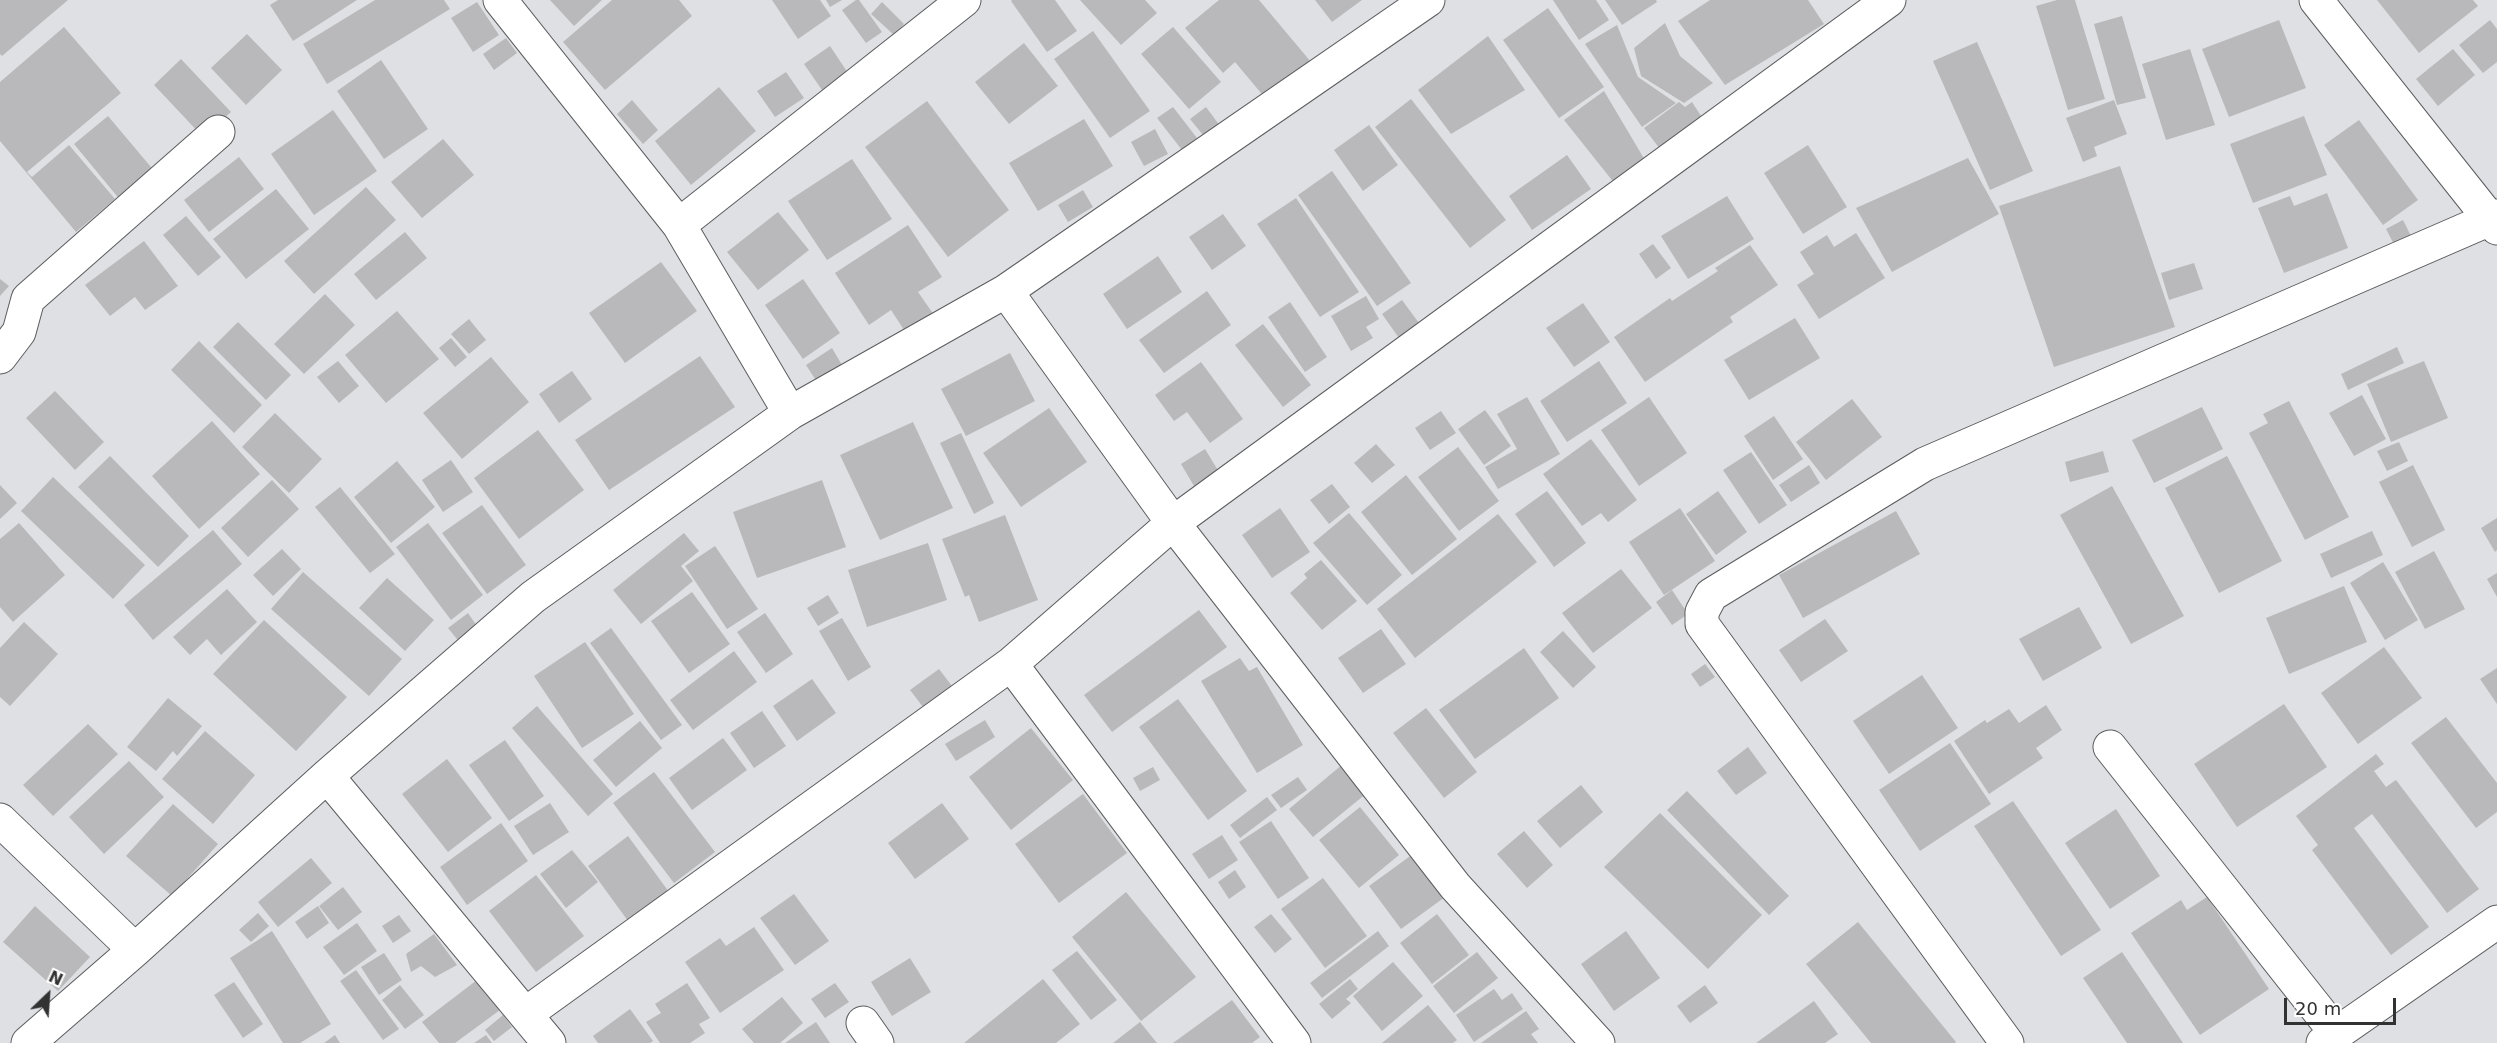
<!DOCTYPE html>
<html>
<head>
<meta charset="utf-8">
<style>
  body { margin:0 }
  #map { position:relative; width:2497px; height:1043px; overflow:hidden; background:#dfe0e3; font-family:"DejaVu Sans",sans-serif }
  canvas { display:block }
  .north { position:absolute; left:18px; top:965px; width:60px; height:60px; -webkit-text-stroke:4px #fff; paint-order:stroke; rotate:25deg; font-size:16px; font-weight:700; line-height:24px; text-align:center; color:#323233 }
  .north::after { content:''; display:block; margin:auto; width:21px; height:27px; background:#323233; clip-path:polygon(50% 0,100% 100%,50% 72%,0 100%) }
  .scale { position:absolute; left:2284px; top:998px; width:112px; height:27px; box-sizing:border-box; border:3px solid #323233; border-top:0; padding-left:8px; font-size:18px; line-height:21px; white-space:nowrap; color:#323233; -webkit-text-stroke:4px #fff; paint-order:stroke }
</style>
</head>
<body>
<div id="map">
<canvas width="2497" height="1043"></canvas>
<div class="north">N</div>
<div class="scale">20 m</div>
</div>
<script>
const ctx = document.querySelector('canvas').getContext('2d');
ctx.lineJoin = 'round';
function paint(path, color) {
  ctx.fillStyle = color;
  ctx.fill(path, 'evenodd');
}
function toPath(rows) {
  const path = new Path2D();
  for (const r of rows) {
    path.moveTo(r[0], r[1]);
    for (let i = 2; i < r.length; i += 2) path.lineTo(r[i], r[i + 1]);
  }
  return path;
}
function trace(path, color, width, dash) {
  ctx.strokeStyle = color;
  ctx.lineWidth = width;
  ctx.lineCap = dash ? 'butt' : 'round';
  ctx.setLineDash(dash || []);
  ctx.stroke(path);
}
paint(toPath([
  [0,0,68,0,2,56,0,54],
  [278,0,357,0,293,41,270,5],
  [375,0,444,0,450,9,327,84,303,44],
  [550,0,602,0,574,26],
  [612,0,679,0,692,16,605,90,563,42],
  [772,0,820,0,831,16,798,39],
  [826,0,842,0,830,7],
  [856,0,859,0,882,32,866,43,842,10],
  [1012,0,1055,0,1077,31,1047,52,1011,1],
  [1080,0,1145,0,1157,13,1121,45],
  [1219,0,1259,0,1311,62,1266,99,1235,62,1223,73,1185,28],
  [1315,0,1362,0,1332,22],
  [1553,0,1596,0,1609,20,1579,40],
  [1605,0,1656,0,1657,2,1622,25],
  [1710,0,1808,0,1824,24,1725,85,1678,21],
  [2057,0,2075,0,2105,99,2068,110,2036,6],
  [2377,0,2473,0,2478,6,2419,53],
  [477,2,499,35,473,52,451,18],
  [882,2,904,24,894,35,871,14],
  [1548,8,1604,87,1559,118,1503,40],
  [2122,16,2146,98,2117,105,2094,24],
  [2279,20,2306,88,2229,117,2202,49],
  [2490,20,2497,29,2497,62,2483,73,2459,45],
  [1665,23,1680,56,1713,83,1684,103,1641,76,1634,48],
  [1617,25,1638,77,1676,103,1642,127,1585,44],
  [64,27,121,93,27,172,32,177,69,145,115,199,76,232,0,141,0,82],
  [1173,27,1221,82,1189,109,1141,54],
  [1093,31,1150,111,1110,138,1054,59],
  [247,34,282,70,246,105,211,68],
  [1488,36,1525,90,1451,134,1418,90],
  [506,38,517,53,494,70,483,54],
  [1977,42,2033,171,1990,190,1933,61],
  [1024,43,1058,86,1009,124,975,82],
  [830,46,848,73,822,90,804,64],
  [2190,49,2215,125,2166,140,2142,64],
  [2453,49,2475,75,2438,106,2416,79],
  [181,59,231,112,203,137,154,85],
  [381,60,428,129,384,159,337,91],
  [786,72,804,98,775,117,757,91],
  [719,87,756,131,691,185,655,141],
  [1604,91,1652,172,1623,194,1564,120],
  [1411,99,1506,220,1470,248,1375,127],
  [632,100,658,130,643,144,617,114],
  [2114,100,2127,134,2094,147,2097,156,2083,162,2066,118],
  [927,101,1009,210,948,257,865,147],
  [1679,102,1685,107,1692,102,1703,119,1660,149,1644,128],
  [1173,107,1197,138,1182,150,1157,118],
  [1206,107,1226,134,1211,145,1190,119],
  [333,110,377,171,314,215,271,154],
  [108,116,156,173,121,201,74,144],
  [2304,116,2327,175,2253,203,2230,144],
  [1084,119,1113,166,1038,211,1009,163],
  [2359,120,2418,200,2383,225,2324,145],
  [1369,125,1398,165,1363,191,1334,150],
  [1155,129,1168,154,1144,166,1131,142],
  [443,139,474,175,422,218,391,182],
  [1808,145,1847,207,1803,234,1764,173],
  [1567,155,1591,189,1532,230,1509,196],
  [239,157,264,189,209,232,184,200],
  [1968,158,1999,214,1892,272,1856,208],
  [852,159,892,219,827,260,788,201],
  [2120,166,2175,327,2054,367,1999,206],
  [1332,171,1411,283,1377,306,1298,195],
  [366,187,396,220,314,294,284,261],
  [276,189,309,229,246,279,213,239],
  [1083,190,1093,207,1068,222,1058,205],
  [2327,193,2348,248,2284,273,2258,208,2290,196,2294,206],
  [1727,196,1754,239,1688,279,1661,236],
  [1296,198,1359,292,1320,317,1257,224],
  [778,212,809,250,758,290,727,252],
  [1223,214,1246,246,1212,270,1189,237],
  [186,216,221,257,198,276,163,235],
  [2403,220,2416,246,2399,254,2386,229],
  [908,225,942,277,918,292,934,315,906,333,891,310,869,325,835,273],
  [405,232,427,258,376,300,354,274],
  [1856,233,1885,278,1819,319,1797,285,1814,274,1800,252,1827,235,1834,247],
  [144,241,178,286,145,310,135,297,110,316,85,285],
  [1653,244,1671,268,1656,279,1639,254],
  [1750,245,1778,285,1730,317,1733,322,1645,382,1614,337,1670,298,1672,301,1718,271,1715,268],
  [1158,256,1182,292,1127,329,1103,294],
  [661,262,697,311,625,363,589,313],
  [2194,263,2203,289,2169,300,2161,273],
  [0,279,9,286,0,296],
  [803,279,840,333,803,359,765,305],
  [1207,291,1231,325,1164,373,1139,340],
  [325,294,355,325,304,374,274,344],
  [1366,296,1379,319,1366,327,1373,338,1351,351,1331,316],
  [1402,300,1419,323,1399,338,1382,314],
  [1290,302,1327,357,1305,372,1268,317],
  [1583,303,1610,342,1574,367,1546,328],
  [397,311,439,359,386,403,345,355],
  [1795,318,1820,358,1749,400,1724,360],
  [469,319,486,340,469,354,451,334],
  [238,322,291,375,266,400,213,347],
  [1263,324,1311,385,1283,407,1235,345],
  [451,338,467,357,455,367,439,348],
  [199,341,262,405,234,433,171,370],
  [2397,347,2404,363,2348,390,2341,374],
  [832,348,842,365,817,382,806,365],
  [1010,353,1035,401,966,436,941,389],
  [700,356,735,407,609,490,575,440],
  [491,357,529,402,462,459,423,413],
  [338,361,359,386,339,403,317,377],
  [1599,361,1627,403,1567,442,1540,401],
  [2424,361,2448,418,2391,442,2367,384],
  [1201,362,1243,419,1210,443,1187,412,1174,421,1155,395],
  [572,371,592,399,559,423,539,394],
  [55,391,104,442,75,470,26,418],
  [2362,395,2386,439,2354,456,2329,413],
  [1527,397,1560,454,1498,489,1485,467,1517,449,1497,414],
  [1649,397,1687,453,1639,486,1601,430],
  [1852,399,1882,437,1826,480,1796,442],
  [2289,401,2349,517,2305,540,2249,433,2268,423,2263,414],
  [2202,407,2223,449,2154,483,2132,440],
  [1049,408,1087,462,1021,507,983,453],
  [1485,410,1511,446,1484,465,1458,429],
  [1441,411,1456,433,1430,450,1415,428],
  [275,413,322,459,289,493,242,447],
  [1774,416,1803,459,1773,480,1744,436],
  [212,421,260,474,199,529,152,476],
  [913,422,953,508,880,540,840,455],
  [538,430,584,490,519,539,474,478],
  [961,433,994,503,974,514,940,443],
  [1591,439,1637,500,1608,522,1601,513,1582,526,1543,474],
  [2399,442,2408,461,2387,471,2377,451],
  [1376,444,1395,465,1372,483,1354,463],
  [1458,447,1499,501,1459,531,1418,477],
  [1205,449,1219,472,1194,486,1181,464],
  [2103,451,2109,472,2070,482,2065,462],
  [1751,452,1787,505,1759,524,1723,470],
  [110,456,189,536,158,567,78,487],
  [2227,456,2282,561,2219,593,2165,488],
  [451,460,473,492,443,512,422,480],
  [397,461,435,507,391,543,354,497],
  [1809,465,1820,483,1791,502,1779,485],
  [2413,465,2445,530,2412,547,2379,482],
  [1406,475,1457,539,1412,575,1361,512],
  [53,477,145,565,113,599,21,511],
  [272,480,299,509,248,557,221,528],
  [822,480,846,547,757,578,733,512],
  [1332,484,1350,507,1329,524,1310,500],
  [0,485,17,503,0,519],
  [2112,486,2184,616,2131,644,2060,515],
  [340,487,395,554,370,573,315,507],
  [1547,491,1586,543,1554,567,1515,514],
  [1718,491,1747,532,1716,555,1686,514],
  [482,505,526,565,487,594,442,533],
  [1280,508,1310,552,1272,578,1242,535],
  [1680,508,1715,561,1664,595,1629,542],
  [1896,511,1920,554,1803,618,1779,575],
  [1349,513,1402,575,1367,605,1313,543],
  [1498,514,1537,562,1415,658,1377,609],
  [1005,515,1038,600,979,622,969,595,965,597,942,539],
  [2497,518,2497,550,2495,552,2481,528],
  [19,523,65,575,13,622,0,607,0,539],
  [428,523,483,595,451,620,396,547],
  [213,530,242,564,153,640,124,605],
  [2372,531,2383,555,2331,578,2320,554],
  [684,533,699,551,681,566,693,581,641,624,613,590],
  [928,543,947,600,867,627,848,570],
  [715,546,758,609,727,629,685,566],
  [282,549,301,569,273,596,253,575],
  [2434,551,2465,609,2425,629,2395,572],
  [1321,560,1357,601,1322,630,1290,593,1307,578,1304,574],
  [2383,562,2418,620,2385,640,2350,583],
  [1621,569,1652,608,1593,653,1562,613],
  [303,572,402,659,369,696,271,609],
  [2497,573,2497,597,2487,579],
  [387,578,434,620,405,651,359,608],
  [2344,586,2367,642,2289,674,2266,618],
  [227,589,257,622,221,655,207,639,190,655,173,637],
  [1672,590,1688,614,1672,625,1656,602],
  [692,592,730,644,689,673,651,621],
  [828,595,839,613,818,626,807,608],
  [2079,607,2102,648,2043,681,2019,639],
  [1199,610,1227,647,1112,732,1084,695],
  [468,613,479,629,460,643,448,628],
  [765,613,793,654,766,673,737,632],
  [842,618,871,667,848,681,819,631],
  [1825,619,1848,651,1801,682,1779,650],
  [264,620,347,697,296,751,213,674],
  [24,622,58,654,10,706,0,697,0,648],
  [611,628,682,725,661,740,590,643],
  [1381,629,1406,664,1363,693,1338,658],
  [1563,631,1596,667,1573,688,1540,652],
  [585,642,634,714,582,748,534,676],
  [2384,647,2422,698,2358,744,2321,693],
  [1524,648,1559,698,1475,759,1439,710],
  [734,651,757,682,693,730,670,700],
  [1240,658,1249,671,1257,667,1303,745,1257,773,1201,681],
  [1705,664,1715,677,1700,687,1691,674],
  [2497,668,2497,704,2480,679],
  [939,669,955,690,926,711,910,690],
  [1922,675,1958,728,1889,774,1853,721],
  [812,679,836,713,797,741,773,706],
  [168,698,202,726,177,756,173,751,156,771,127,747],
  [1178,699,1247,791,1208,820,1139,727],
  [2284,704,2327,767,2237,827,2194,764],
  [2046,705,2062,730,2036,748,2043,758,1989,794,1954,741,1985,720,1987,723,2009,709,2019,723],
  [537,706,613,794,588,816,512,728],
  [1426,708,1477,772,1444,798,1393,733],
  [762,711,786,746,754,768,730,733],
  [2446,717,2497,783,2497,812,2476,828,2411,743],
  [985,720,995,737,956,761,945,744],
  [640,721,662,748,616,787,593,760],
  [88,724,118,754,53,816,23,785],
  [1031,728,1073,780,1011,830,969,777],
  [205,731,255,775,213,824,162,779],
  [723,738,747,770,692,810,669,778],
  [505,740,544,796,509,821,469,765],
  [1950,743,1991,804,1920,851,1879,790],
  [1748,747,1767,773,1736,795,1717,771],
  [2376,754,2384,764,2374,771,2386,787,2396,780,2479,889,2447,913,2372,814,2354,828,2429,927,2391,955,2312,850,2318,845,2296,816],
  [447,759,492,818,448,852,402,794],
  [129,761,164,797,104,854,69,817],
  [1343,764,1367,793,1313,837,1289,809],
  [1153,767,1160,780,1140,791,1133,778],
  [654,772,715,852,674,883,613,803],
  [1298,777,1307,790,1281,808,1271,795],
  [1581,785,1603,812,1560,848,1537,821],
  [1687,791,1789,896,1769,915,1667,810],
  [1083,794,1127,853,1059,903,1015,844],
  [1267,797,1277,810,1240,838,1230,825],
  [2013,801,2101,930,2061,956,1974,826],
  [550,803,569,832,533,855,514,826],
  [942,803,969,839,915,879,888,843],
  [173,804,218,844,172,896,126,856],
  [1360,807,1399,855,1359,888,1319,840],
  [2116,809,2160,876,2110,909,2065,843],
  [1660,813,1762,915,1708,969,1604,867],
  [1271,821,1309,878,1278,899,1239,842],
  [501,823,528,861,467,905,440,867],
  [1524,831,1553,865,1527,888,1497,854],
  [1222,835,1238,860,1209,879,1192,854],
  [628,836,669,892,628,921,588,866],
  [572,850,598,882,566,908,540,874],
  [1413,854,1445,897,1401,929,1369,886],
  [311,858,332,883,278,927,258,902],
  [1235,870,1246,887,1229,899,1218,882],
  [536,875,584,936,536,972,489,911],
  [1323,878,1367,936,1325,968,1281,909],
  [343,887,362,912,338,930,319,906],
  [1126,892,1196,977,1141,1021,1072,937],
  [794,894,829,941,795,965,760,918],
  [2207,897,2269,989,2200,1035,2131,933,2181,900,2187,910],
  [35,906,90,957,58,991,3,942],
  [318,906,329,923,307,939,295,922],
  [258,913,269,926,251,942,239,930],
  [1271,914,1292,939,1275,953,1254,927],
  [1437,914,1469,955,1432,984,1400,943],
  [399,915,411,931,393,943,382,926],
  [1858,922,1956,1042,1955,1043,1871,1043,1806,964],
  [357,923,377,951,344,975,323,947],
  [754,927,784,970,720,1013,685,962,720,938,726,946],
  [272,931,331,1024,300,1043,283,1043,230,958],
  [1378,931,1389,946,1322,998,1310,983],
  [1626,931,1660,978,1614,1011,1581,964],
  [434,934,457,965,435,977,421,966,411,972,406,954],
  [1077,951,1117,1000,1091,1020,1052,970],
  [1477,952,1498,978,1454,1013,1433,986],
  [2122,952,2183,1043,2127,1043,2083,978],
  [384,953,402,980,379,995,361,967],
  [910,958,931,992,892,1016,871,982],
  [1393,962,1423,996,1382,1031,1353,996],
  [356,970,399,1029,383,1040,340,981],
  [1043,979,1080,1024,1056,1043,964,1043],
  [1350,979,1358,989,1346,999,1351,1003,1332,1019,1319,1004],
  [477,980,500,1010,455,1043,439,1043,422,1022],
  [234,982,263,1024,243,1038,214,995],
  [687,983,710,1018,699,1024,705,1033,690,1043,660,1043,646,1022,661,1013,655,1004],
  [835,983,849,1002,825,1018,811,999],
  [400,985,424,1015,405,1029,382,1000],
  [1705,985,1718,1003,1690,1023,1677,1006],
  [1494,989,1502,1000,1512,993,1523,1009,1474,1042,1456,1015],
  [782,997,803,1023,780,1043,754,1043,742,1029],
  [1232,1000,1260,1037,1252,1043,1173,1043],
  [1814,1001,1838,1034,1825,1043,1756,1043],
  [1428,1005,1457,1040,1453,1043,1382,1043],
  [630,1009,653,1041,650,1043,598,1043,593,1036],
  [1526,1011,1539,1029,1531,1034,1538,1043,1481,1043],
  [503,1015,512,1027,494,1041,485,1030],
  [816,1022,830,1043,785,1043],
  [1140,1022,1157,1043,1113,1043],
  [335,1035,340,1043,324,1043],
  [486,1035,492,1043,474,1043]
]), '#b9b9bb');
const street = toPath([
  [500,0,679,225,790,413],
  [2316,0,2497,228],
  [679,225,964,0],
  [1006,291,1173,523,1455,886,1598,1043],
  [0,357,19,332,28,299,218,132],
  [1011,664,1294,1043],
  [2110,747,2337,1034],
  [327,776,549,1043],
  [0,820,135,950],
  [527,1013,1011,664,1173,523,1889,0],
  [863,1023,877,1043],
  [28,1043,135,950,327,776,533,597,790,413,1006,291,1428,0],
  [2007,1043,1702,624,1702,612,1711,595,1925,464,2497,216],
  [2323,1043,2497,922]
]);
trace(street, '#5b5c5e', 35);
trace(street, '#fff', 33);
</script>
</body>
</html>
